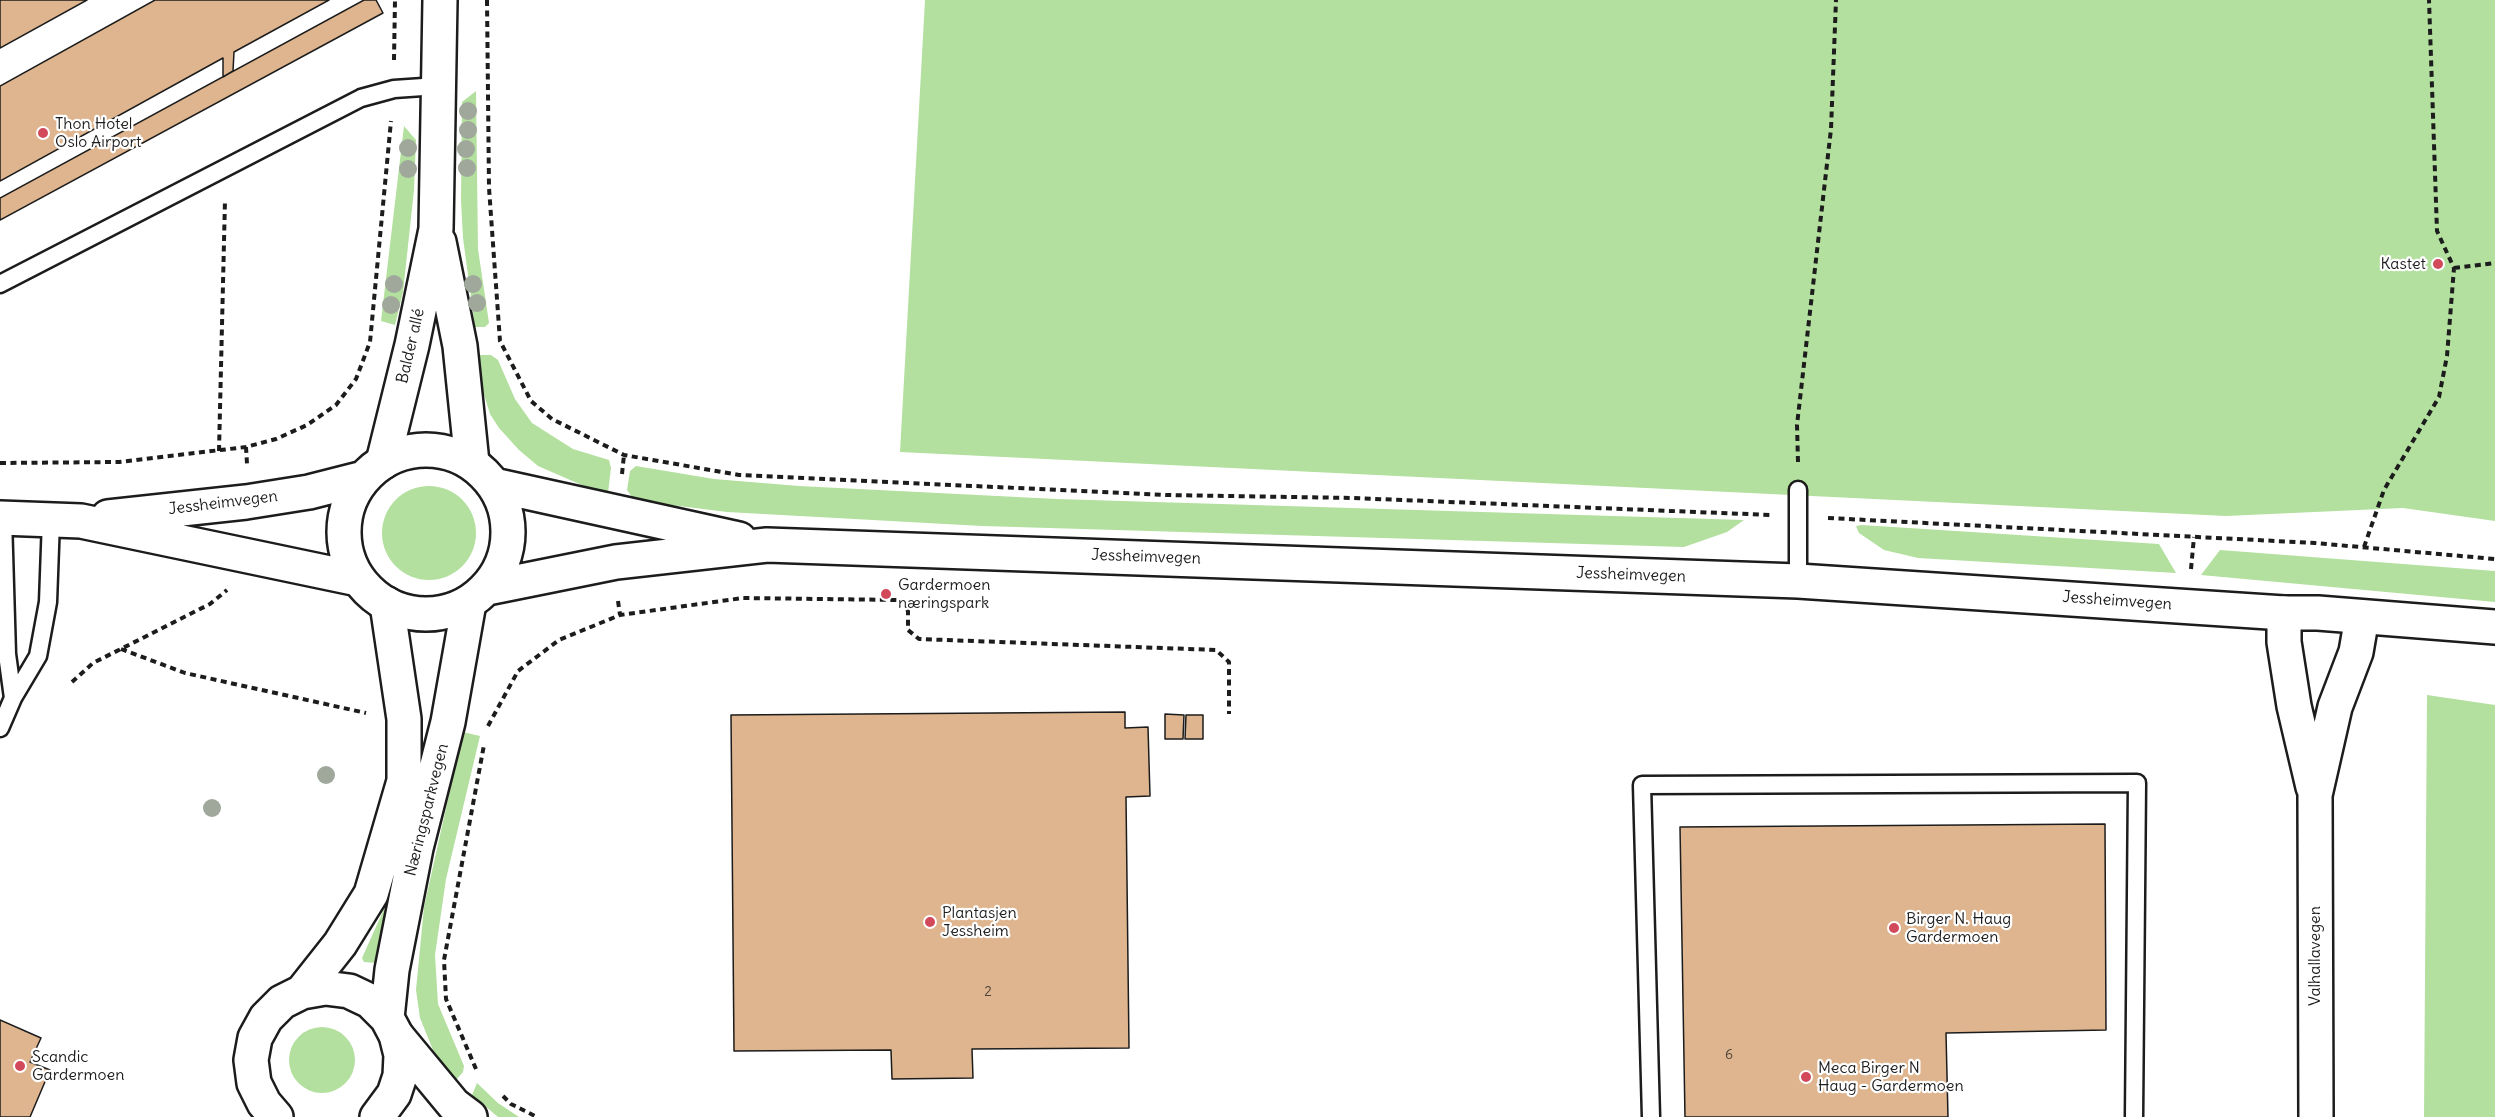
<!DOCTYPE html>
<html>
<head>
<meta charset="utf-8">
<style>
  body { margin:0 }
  canvas { display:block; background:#fff }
</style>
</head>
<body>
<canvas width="2495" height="1117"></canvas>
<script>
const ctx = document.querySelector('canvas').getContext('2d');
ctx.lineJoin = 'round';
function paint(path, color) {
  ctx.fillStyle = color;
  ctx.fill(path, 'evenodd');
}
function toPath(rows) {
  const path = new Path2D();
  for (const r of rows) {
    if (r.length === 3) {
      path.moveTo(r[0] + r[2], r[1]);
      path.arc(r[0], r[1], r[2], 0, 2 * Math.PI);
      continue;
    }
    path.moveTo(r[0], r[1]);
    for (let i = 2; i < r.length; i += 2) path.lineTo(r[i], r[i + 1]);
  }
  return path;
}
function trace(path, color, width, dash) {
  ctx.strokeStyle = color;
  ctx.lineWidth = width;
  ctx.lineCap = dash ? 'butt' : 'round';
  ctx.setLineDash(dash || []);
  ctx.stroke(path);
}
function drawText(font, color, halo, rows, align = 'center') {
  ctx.font = font + ' Delius,sans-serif';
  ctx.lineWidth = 4.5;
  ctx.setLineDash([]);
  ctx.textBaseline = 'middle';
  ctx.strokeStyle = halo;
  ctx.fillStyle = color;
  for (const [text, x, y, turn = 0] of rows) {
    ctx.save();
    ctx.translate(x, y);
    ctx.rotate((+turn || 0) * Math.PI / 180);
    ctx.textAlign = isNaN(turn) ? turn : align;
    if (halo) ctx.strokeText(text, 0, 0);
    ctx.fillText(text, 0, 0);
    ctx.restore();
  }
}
paint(toPath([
  [925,0,2495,0,2495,521,2403,508,2226,516,900,452],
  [476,91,478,249,489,323,485,327,475,327,463,238,461,200,462,102],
  [404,126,416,140,414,190,403,292,395,325,381,321],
  [479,355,491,355,498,360,515,399,532,423,573,449,609,460,611,468,608,493,584,486,538,466,519,450,499,428,490,414,482,388],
  [636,466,714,479,799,486,1057,499,1744,520,1727,532,1684,547,982,526,727,512,647,502,632,497,627,490,630,471],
  [429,533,47],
  [1862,525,2159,544,2176,573,1918,558,1884,550,1859,533,1856,526],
  [2220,550,2495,571,2495,602,2201,575],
  [2427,695,2495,705,2495,1117,2424,1117],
  [463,732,480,736,446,879,435,955,438,1004,464,1066,463,1072,457,1079,453,1077,433,1050,420,1018,416,990,424,907],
  [388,907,376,963,364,962,362,958,384,909],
  [322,1060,33],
  [477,1083,498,1103,519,1117,498,1117,472,1095]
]), '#b3e09e');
const building = toPath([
  [0,0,87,0,0,48,0,0],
  [155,0,329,0,234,52,233,71,223,77,223,58,0,181,0,86,155,0],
  [364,0,376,0,383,13,0,220,0,198,364,0],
  [1125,712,1125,728,1148,727,1150,796,1126,797,1129,1048,972,1049,973,1078,892,1079,891,1050,734,1051,731,715,1125,712],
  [1165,714,1184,715,1183,739,1165,739,1165,714],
  [1186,715,1203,715,1203,739,1185,739,1186,715],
  [2105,824,2106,1030,1946,1033,1948,1117,1685,1117,1680,827,2105,824],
  [0,1020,41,1038,30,1062,50,1070,30,1117,0,1117,0,1020]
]);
paint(building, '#deb58e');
trace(building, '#1c1c1c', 1.5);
const service = toPath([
  [0,284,361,98,394,89,438,86],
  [1798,490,1798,581],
  [3,518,7,654,13,698],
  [0,728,13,698,38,656,48,602,51,520],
  [1651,1117,1642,785,2137,783,2134,1117]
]);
const minor = toPath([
  [439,242,460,346,472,463],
  [383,462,412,345,436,229,440,0],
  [2284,613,2284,642,2294,706,2313,787],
  [396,1035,454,1105,470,1117],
  [2316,1117,2315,795,2335,707,2356,652,2362,617]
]);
const tertiary = toPath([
  [302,992,340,944,371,894,404,781,404,719,387,604],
  [387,1018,392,970,416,848,448,722,469,603],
  [276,1117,264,1103,254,1083,251,1060,255,1038,266,1018,282,1002,302,992,325,988,349,991,370,1001,387,1018,396,1035,401,1055,400,1076,394,1094,377,1117]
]);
const secondary = toPath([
  [426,532,82],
  [494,485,739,539],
  [108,517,246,502,309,492,364,478],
  [0,518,81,521,358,579],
  [487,588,616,562,767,545,1798,581,2284,613,2318,613,2495,627]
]);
trace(service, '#1c1c1c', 21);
trace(minor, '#1c1c1c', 38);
trace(tertiary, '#1c1c1c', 38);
trace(secondary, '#1c1c1c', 38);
trace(toPath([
  [487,0,489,188,500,341,531,401,552,419,624,455,739,475,1166,495,1353,498,1770,515],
  [394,60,395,0],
  [2454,268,2495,263],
  [246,447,247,464],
  [219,451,225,200],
  [1798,462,1797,425,1831,129,1836,0],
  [0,463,119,462,246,447,276,439,307,425,336,405,356,379,370,342,391,121],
  [622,474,624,455],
  [1828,518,2315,543,2495,559],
  [2364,547,2384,490,2439,397,2447,356,2454,268,2437,231,2429,0],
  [2191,569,2194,537],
  [618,601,620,615],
  [121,649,185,673,366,713],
  [72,682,93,663,210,604,227,590],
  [488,726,518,671,559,640,620,615,743,598,899,600,908,611,908,630,919,639,1216,650,1229,662,1229,714],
  [476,1069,446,999,444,960,484,745],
  [503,1096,511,1104,537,1117]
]), '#1c1c1c', 4, [6, 4.5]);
trace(service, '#fff', 16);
trace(minor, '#fff', 33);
trace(tertiary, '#fff', 33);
trace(secondary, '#fff', 33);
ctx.fillStyle = '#9fa89b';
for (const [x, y] of [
  [468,111],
  [468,130],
  [408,148],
  [466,149],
  [467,168],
  [408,169],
  [394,284],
  [473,284],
  [477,303],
  [391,305],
  [326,775],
  [212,808]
]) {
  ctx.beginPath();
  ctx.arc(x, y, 9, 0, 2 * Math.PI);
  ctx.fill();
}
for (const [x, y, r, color] of [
  [43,133,6,"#d1495b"],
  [2438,264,6,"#d1495b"],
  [886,594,6,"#d1495b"],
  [930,922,6,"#d1495b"],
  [1894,928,6,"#d1495b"],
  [20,1066,6,"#d1495b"],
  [1806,1077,6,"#d1495b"]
]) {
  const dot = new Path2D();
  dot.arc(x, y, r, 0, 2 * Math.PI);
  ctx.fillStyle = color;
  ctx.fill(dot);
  trace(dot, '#fff', 2);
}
drawText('14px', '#4c4238', null, [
  ["2",988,992],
  ["6",1729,1055]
]);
drawText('16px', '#1c1c1c', '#fff', [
  ["Thon Hotel",55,124],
  ["Oslo Airport",55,142],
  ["Kastet",2426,264,"right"],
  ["Gardermoen",898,585],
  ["næringspark",898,603],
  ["Plantasjen",942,913],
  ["Jessheim",942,931],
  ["Birger N. Haug",1906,919],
  ["Gardermoen",1906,937],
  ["Scandic",32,1057],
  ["Gardermoen",32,1075],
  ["Meca Birger N",1818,1068],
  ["Haug - Gardermoen",1818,1086]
], 'left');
drawText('16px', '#1c1c1c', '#fff', [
  ["Balder allé",411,346,-77],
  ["Jessheimvegen",223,503,-7],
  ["Jessheimvegen",1146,557,2],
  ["Jessheimvegen",1631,575,2],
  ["Jessheimvegen",2117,601,4],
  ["Næringsparkvegen",427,810,-76],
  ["Valhallavegen",2315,956,-90]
]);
</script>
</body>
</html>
